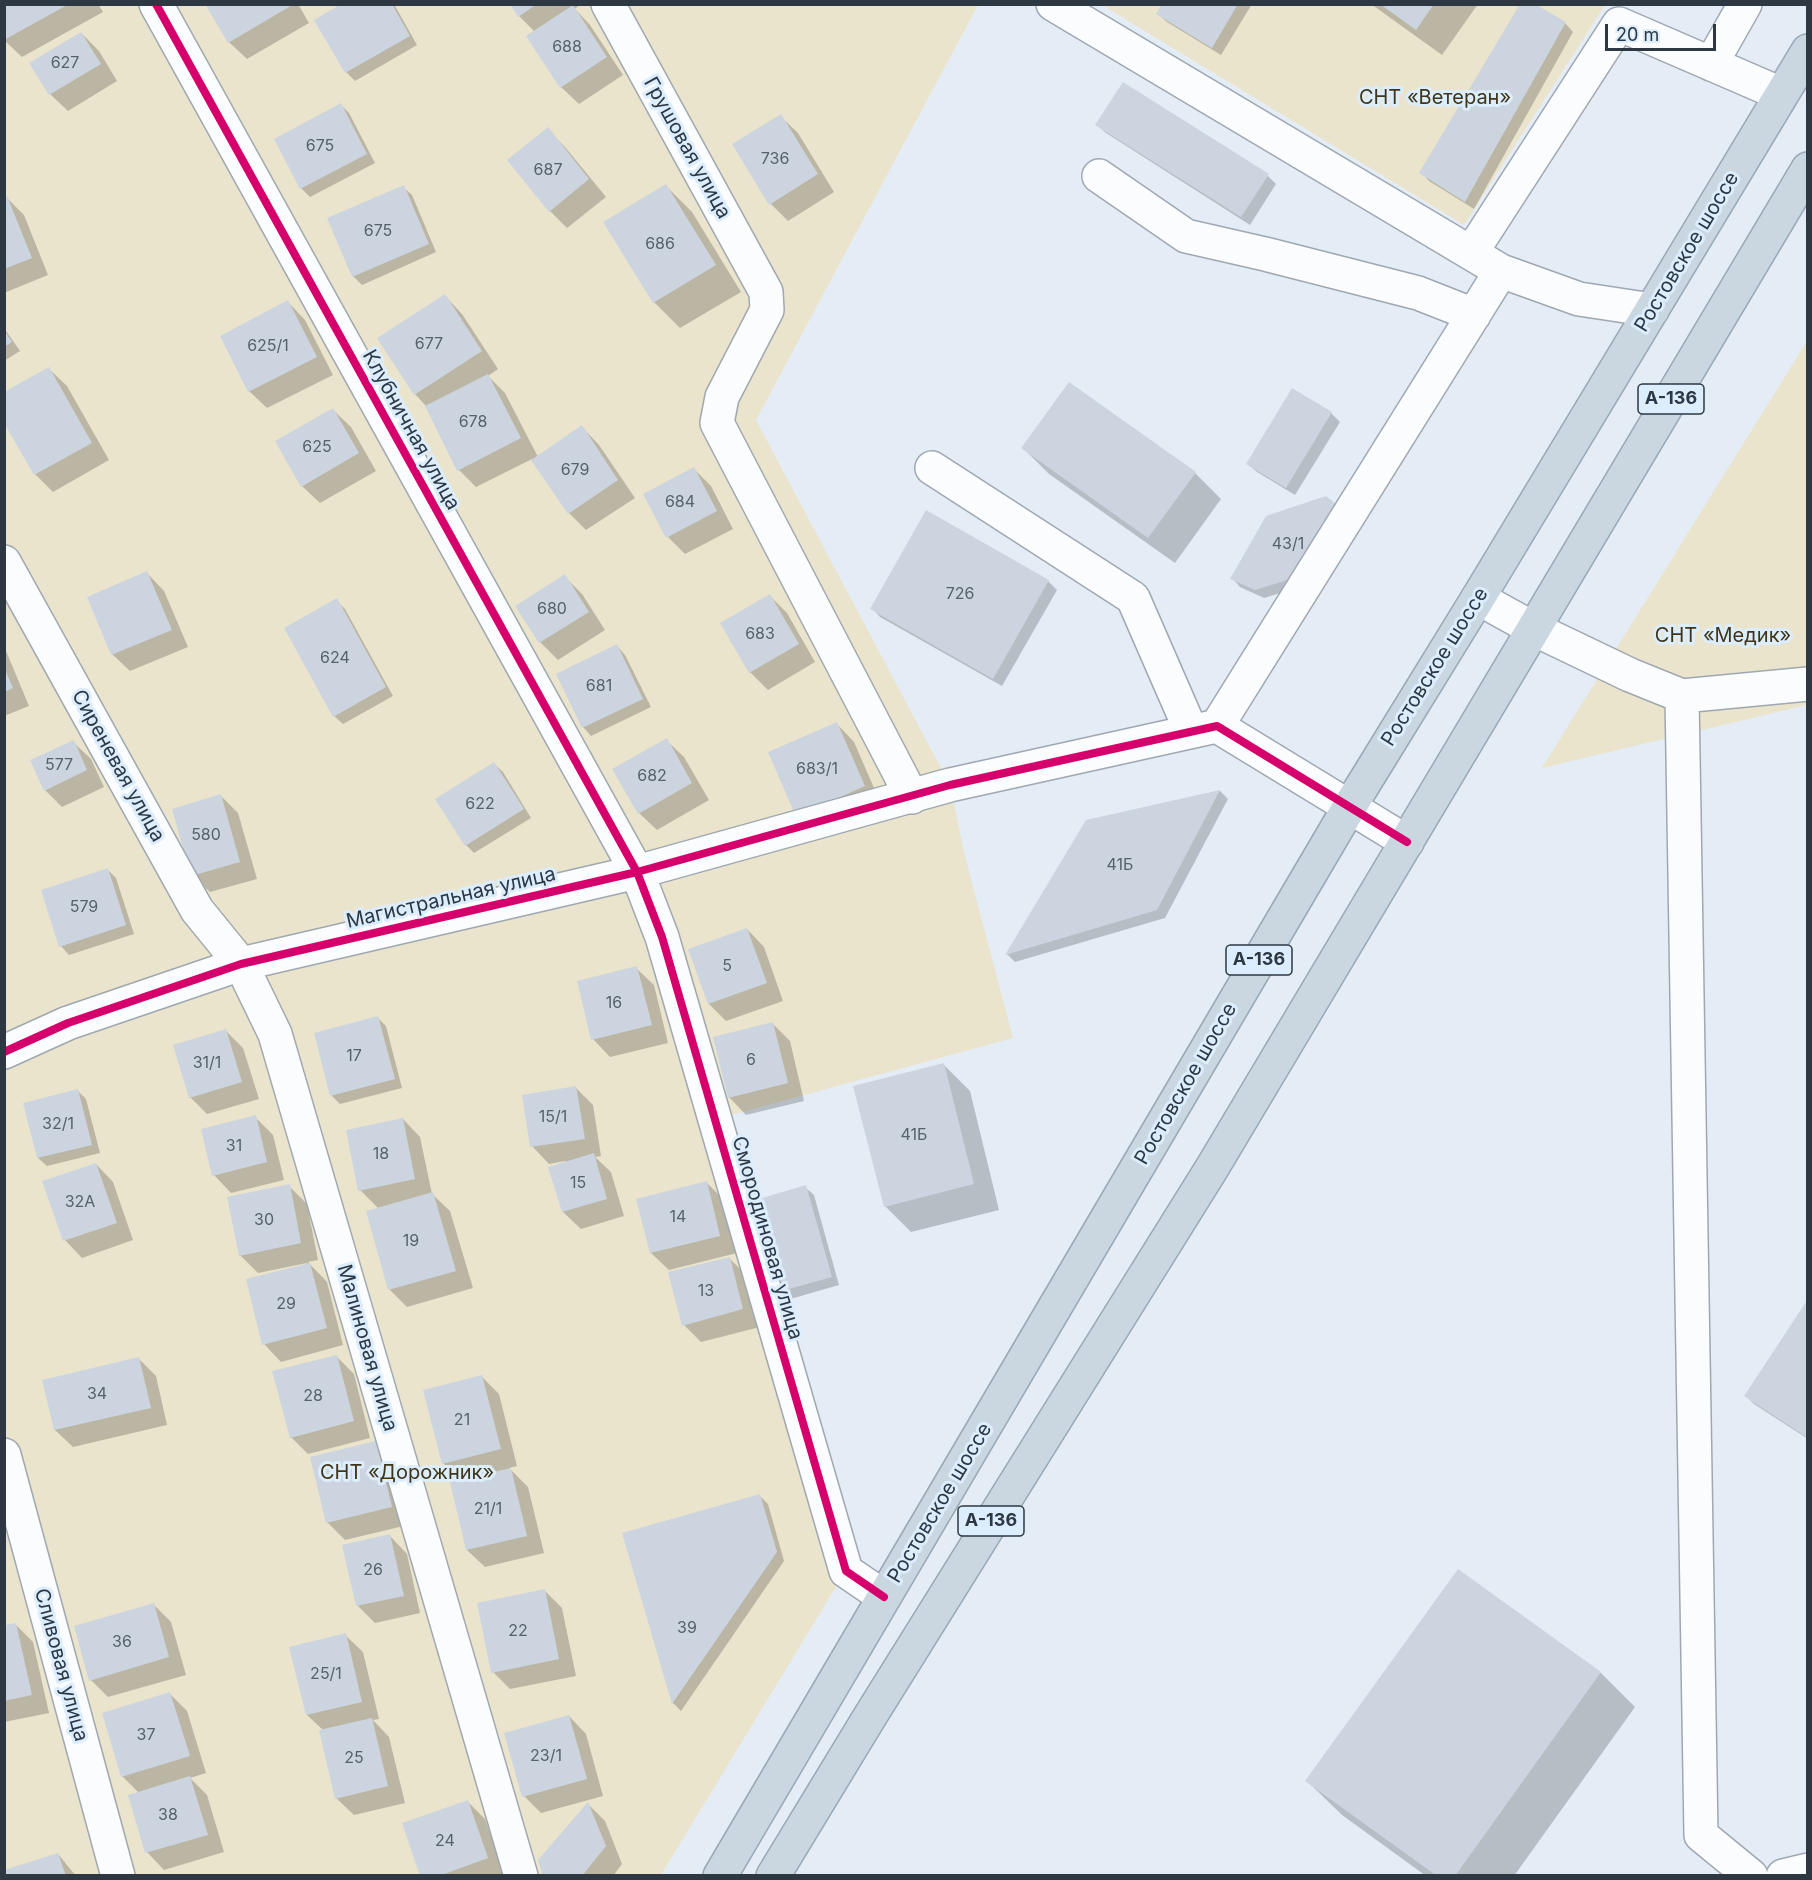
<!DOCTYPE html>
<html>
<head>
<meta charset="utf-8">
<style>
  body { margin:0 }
  #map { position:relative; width:1812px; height:1880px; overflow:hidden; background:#e4edf6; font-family:Inter,sans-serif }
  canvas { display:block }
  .frame { position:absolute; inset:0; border:6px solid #2d3843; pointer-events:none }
  .scale { position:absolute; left:1605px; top:24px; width:111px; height:27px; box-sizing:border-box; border:3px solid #2d3843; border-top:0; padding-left:8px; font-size:18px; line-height:21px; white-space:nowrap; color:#2d3843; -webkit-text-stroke:4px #dcedfe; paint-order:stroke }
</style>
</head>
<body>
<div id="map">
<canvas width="1812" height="1880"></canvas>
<div class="frame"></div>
<div class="scale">20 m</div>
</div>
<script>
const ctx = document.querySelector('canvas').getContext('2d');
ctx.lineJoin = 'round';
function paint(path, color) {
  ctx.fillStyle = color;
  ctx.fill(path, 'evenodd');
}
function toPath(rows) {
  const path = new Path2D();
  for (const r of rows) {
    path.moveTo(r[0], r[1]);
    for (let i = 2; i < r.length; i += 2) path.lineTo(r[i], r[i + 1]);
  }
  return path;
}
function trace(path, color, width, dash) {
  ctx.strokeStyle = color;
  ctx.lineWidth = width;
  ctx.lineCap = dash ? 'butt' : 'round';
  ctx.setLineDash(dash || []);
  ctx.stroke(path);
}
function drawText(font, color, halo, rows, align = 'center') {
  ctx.font = font + ' Inter,sans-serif';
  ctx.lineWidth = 6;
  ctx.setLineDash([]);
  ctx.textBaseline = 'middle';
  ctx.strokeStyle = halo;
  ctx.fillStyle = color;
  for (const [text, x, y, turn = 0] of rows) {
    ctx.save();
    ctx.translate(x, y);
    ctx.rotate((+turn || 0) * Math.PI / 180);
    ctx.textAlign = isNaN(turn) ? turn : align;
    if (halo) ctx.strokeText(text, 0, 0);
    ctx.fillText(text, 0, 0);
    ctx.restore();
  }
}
paint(toPath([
  [5,5,978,5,756,420,950,785,965,856,1013,1038,724,1117,851,1562,661,1875,5,1876],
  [1102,5,1605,5,1464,225],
  [1807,341,1807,705,1542,768]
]), '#eae4cc');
paint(toPath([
  [4,4,98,4,103,12,22,57,4,40],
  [207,4,298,4,309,23,247,59,229,42],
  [344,4,394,4,417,45,355,81,347,73,316,21],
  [512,4,580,4,575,9,590,25,623,75,579,104,561,87,535,32,519,16],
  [1164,4,1252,4,1221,55,1167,22,1158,14],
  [1371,4,1478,4,1442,55],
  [1565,23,1573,32,1474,209,1429,181,1421,172],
  [81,33,99,51,117,81,68,111,50,94],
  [1124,84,1268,176,1276,184,1250,225,1106,133,1097,125],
  [341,105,349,113,375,163,310,197,301,188,276,139],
  [780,116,798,133,834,192,788,221,771,204],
  [547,129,565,147,606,197,567,228,550,211],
  [666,186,692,212,741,292,680,328,654,302],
  [403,187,412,195,436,252,362,285,353,276,329,219],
  [7,198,24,215,48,275,4,293,4,199],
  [445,296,462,314,498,369,488,376,505,393,538,457,582,427,599,445,635,498,586,530,569,513,532,459,476,487,459,470,426,406,415,394],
  [288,302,305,320,333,375,267,408,249,391],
  [4,328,20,351,4,361],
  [49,369,67,386,109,460,53,492,35,474,4,419],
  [1293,390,1331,413,1340,422,1295,495,1257,472,1248,464],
  [333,410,351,427,376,471,320,503,302,486],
  [1023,448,1195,473,1221,499,1175,563,1049,474],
  [694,469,711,486,733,529,685,554,668,537],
  [927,512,1048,581,1057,590,1002,686,880,617,872,608],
  [1267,517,1319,581,1264,598,1240,587,1232,578],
  [147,573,164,591,188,647,130,671,112,654],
  [564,576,582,594,605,630,558,660,540,642,517,606],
  [770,596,787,613,815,662,768,690,750,672,722,624],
  [336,600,345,609,393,696,343,724,334,716],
  [4,646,29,706,4,716],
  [617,646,625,655,651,707,591,736,583,727],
  [837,724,854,742,881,804,815,833],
  [666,740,684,757,709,800,657,830,639,813],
  [73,742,91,759,104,787,62,807,45,790],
  [494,764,503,772,531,818,474,853,466,845],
  [1220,791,1228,799,1165,918,1015,962,1007,954,1087,821],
  [221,796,238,813,257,879,210,892,192,875],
  [107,869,116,878,134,934,69,955,61,946],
  [747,929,764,947,783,1001,726,1021,709,1004],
  [636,968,654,985,668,1043,610,1057,593,1039],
  [377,1017,386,1026,402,1088,340,1104,332,1096,316,1034],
  [773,1024,790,1041,804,1101,746,1115,729,1097],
  [226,1031,243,1048,259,1099,207,1114,190,1097],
  [943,1064,970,1091,999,1210,911,1232,885,1206],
  [576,1088,593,1105,601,1156,595,1157,611,1172,624,1216,581,1229,563,1212,550,1168,566,1163,565,1161,549,1164,532,1146],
  [78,1091,86,1099,100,1153,47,1166,38,1158,25,1104],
  [255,1117,273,1135,284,1180,231,1193,214,1175],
  [403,1119,420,1137,432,1194,450,1211,473,1288,407,1307,390,1290,368,1213,379,1209,360,1190],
  [96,1164,113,1182,133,1240,82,1258,65,1240],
  [706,1182,724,1200,737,1253,669,1270,651,1253],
  [289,1186,307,1204,318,1260,308,1262,327,1282,343,1345,281,1362,264,1344,307,1265,307,1263,258,1273,240,1255],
  [805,1187,814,1195,839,1285,787,1300,779,1291],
  [729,1258,747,1276,760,1327,701,1342,684,1325],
  [1808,1302,1808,1439,1754,1404,1746,1396],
  [336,1356,354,1374,370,1438,308,1454,291,1437],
  [139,1359,156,1376,167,1425,73,1447,55,1430,44,1381],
  [482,1377,499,1394,517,1466,509,1468,528,1487,544,1553,485,1567,467,1550,461,1481,443,1463],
  [376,1443,393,1460,408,1525,345,1540,327,1522],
  [759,1495,768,1504,784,1561,681,1711,673,1703,624,1534],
  [390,1536,407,1554,420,1613,375,1623,357,1605],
  [1458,1571,1601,1673,1635,1707,1514,1876,1426,1876,1342,1815,1307,1781],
  [545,1591,562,1608,576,1676,510,1689,493,1672],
  [153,1604,171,1622,186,1675,108,1697,91,1680],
  [15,1624,33,1642,49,1713,4,1722,4,1627],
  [345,1635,363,1652,379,1719,373,1720,389,1737,405,1803,354,1815,336,1798,323,1730,307,1715],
  [170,1694,187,1711,206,1773,190,1778,207,1795,224,1852,164,1870,147,1852,139,1793,122,1776],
  [569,1716,586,1734,603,1796,541,1813,524,1796],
  [468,1802,485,1819,505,1876,422,1876],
  [588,1804,605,1821,622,1864,613,1876,544,1876],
  [58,1854,76,1876,4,1876]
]), '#0003');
paint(toPath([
  [4,4,69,4,4,40],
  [205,4,294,4,228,43],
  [341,4,392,4,410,36,345,73,314,20],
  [510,4,537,4,518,17],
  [1162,4,1238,4,1212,48,1156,14],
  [1380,4,1434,4,1416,30],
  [1520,4,1535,4,1566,22,1465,202,1419,173],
  [573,5,607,57,560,88,526,36],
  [81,32,101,64,49,95,29,63],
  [1123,82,1269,174,1241,217,1095,125],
  [341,103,367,154,300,189,274,139],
  [781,114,818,174,769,205,732,144],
  [548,127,589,179,549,212,507,160],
  [666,184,716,265,653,303,603,222],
  [404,185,429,244,352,277,327,218],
  [7,196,32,258,4,269,4,197],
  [445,294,482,351,414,395,377,338],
  [288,300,317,357,248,392,220,336],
  [4,330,12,342,4,347],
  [49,367,92,443,34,475,4,423,4,392],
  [488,374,521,438,457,471,425,406],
  [1069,382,1196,472,1148,538,1021,448],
  [1292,388,1332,412,1286,488,1246,464],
  [333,408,359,453,301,487,275,441],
  [582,425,618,480,568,514,531,460],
  [694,467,717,511,666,538,643,494],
  [1326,496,1345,511,1310,573,1255,590,1230,579,1266,516],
  [926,510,1049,580,993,679,870,609],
  [147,571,172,630,111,655,87,597],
  [565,574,589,612,539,643,515,606],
  [770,594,799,644,749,673,720,623],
  [337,598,386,687,333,717,284,628],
  [617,644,643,699,582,728,556,674],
  [4,667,13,688,4,692],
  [837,722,865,786,796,817,768,752],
  [667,738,692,783,638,814,612,769],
  [74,740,87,770,44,791,30,760],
  [494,762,524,809,465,846,435,799],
  [1220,790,1157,910,1005,955,1086,820],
  [221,794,240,862,191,876,172,809],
  [108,868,126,925,59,947,41,890],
  [747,928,767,983,708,1004,688,949],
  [637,966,652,1025,591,1040,577,981],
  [378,1016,395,1079,330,1096,314,1033],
  [773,1022,788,1083,728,1098,713,1037],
  [226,1029,242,1082,189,1098,173,1045],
  [944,1063,974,1184,884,1207,853,1086],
  [576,1086,585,1139,530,1147,522,1095],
  [78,1089,92,1145,37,1158,23,1103],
  [256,1115,267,1162,212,1176,201,1129],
  [403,1118,415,1179,358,1191,346,1130],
  [594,1153,607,1199,562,1212,548,1167],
  [96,1163,117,1223,63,1241,42,1181],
  [707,1181,720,1236,650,1253,636,1199],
  [290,1184,301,1243,239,1256,227,1197],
  [806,1185,832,1277,778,1292,752,1201],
  [433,1192,456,1271,388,1290,366,1211],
  [730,1257,743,1309,682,1326,668,1272],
  [310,1263,327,1328,262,1345,246,1279],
  [1808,1299,1808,1438,1744,1396],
  [337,1355,354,1421,290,1438,272,1371],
  [139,1357,151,1408,54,1430,42,1380],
  [482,1375,501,1449,442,1464,423,1390],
  [376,1441,392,1507,326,1523,310,1457],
  [511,1468,527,1536,466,1550,450,1482],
  [760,1494,777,1552,672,1704,622,1533],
  [390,1534,404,1596,356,1606,342,1545],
  [1458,1569,1601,1672,1455,1876,1437,1876,1305,1781],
  [545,1589,559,1659,491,1673,477,1603],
  [154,1603,169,1657,89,1681,74,1626],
  [16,1623,32,1695,4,1701,4,1625],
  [346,1633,362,1702,306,1715,289,1647],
  [170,1692,190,1756,121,1777,102,1713],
  [569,1715,587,1779,522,1797,504,1733],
  [372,1718,388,1786,335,1799,319,1730],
  [190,1776,208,1835,145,1853,128,1795],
  [468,1800,488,1858,439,1876,420,1876,402,1823],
  [588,1802,606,1846,582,1876,543,1876,538,1860],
  [58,1853,66,1876,4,1876,4,1870]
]), '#ccd5df');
const minor = toPath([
  [156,4,637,872,662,937,846,1571,884,1597],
  [608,4,766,292,767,310,722,397,717,423,912,797],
  [1053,4,1501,271,1579,299,1652,310],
  [1711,64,1745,4],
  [1099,176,1186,236,1265,254,1418,293,1474,315],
  [1471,253,1619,24,1781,94],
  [932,468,1133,598,1191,731],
  [4,562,197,910,241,964,275,1034,521,1876],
  [1478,598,1534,629,1630,675,1682,696,1808,684],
  [1682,696,1701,1835,1751,1876],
  [1217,726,1501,271],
  [4,1052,68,1023,241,964,637,872,950,785,1217,726,1407,842],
  [4,1455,118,1876],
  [1783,1876,1808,1870]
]);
const highway = toPath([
  [720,1876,1350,806,1478,598,1808,51],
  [773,1876,869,1718,1212,1168,1808,169]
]);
trace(minor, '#9fa8b1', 36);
trace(highway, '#98a8b6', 36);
trace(minor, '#fbfcfe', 33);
trace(highway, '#cad6e0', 33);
trace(toPath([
  [156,4,637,872,662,937,846,1571,884,1597],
  [4,1052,68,1023,241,964,637,872,950,785,1217,726,1407,842]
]), '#d6006c', 8);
drawText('16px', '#56616c', null, [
  ["688",567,47],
  ["627",65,63],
  ["675",320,146],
  ["736",775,159],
  ["687",548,170],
  ["675",378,231],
  ["686",660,244],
  ["677",429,344],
  ["625/1",268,346],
  ["678",473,422],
  ["625",317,447],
  ["679",575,470],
  ["684",680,502],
  ["43/1",1288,544],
  ["726",960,594],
  ["680",552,609],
  ["683",760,634],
  ["624",335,658],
  ["681",599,686],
  ["577",59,765],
  ["683/1",817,769],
  ["682",652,776],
  ["622",480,804],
  ["580",206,835],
  ["41Б",1120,865],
  ["579",84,907],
  ["5",727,966],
  ["16",614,1003],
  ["17",354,1056],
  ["6",751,1060],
  ["31/1",207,1063],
  ["15/1",553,1117],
  ["32/1",58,1124],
  ["41Б",914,1135],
  ["31",234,1146],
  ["18",381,1154],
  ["15",578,1183],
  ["32А",80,1202],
  ["14",678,1217],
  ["30",264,1220],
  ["19",411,1241],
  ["13",706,1291],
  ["29",286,1304],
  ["34",97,1394],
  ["28",313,1396],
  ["21",462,1420],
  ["21/1",488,1509],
  ["26",373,1570],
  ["39",687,1628],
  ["22",518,1631],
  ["36",122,1642],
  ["25/1",326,1674],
  ["37",146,1735],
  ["23/1",546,1756],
  ["25",354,1758],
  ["38",168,1815],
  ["24",445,1841]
]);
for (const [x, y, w] of [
  [1671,399,66],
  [1259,960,66],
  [991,1521,66]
]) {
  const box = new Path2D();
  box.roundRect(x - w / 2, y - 15, w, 30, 4.5);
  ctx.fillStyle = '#dcedfe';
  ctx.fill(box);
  trace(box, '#2d3843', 1.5);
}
drawText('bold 18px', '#2d3843', null, [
  ["А-136",1671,399],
  ["А-136",1259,960],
  ["А-136",991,1521]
]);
drawText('20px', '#403517', '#dcedfe', [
  ["СНТ «Ветеран»",1435,98],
  ["СНТ «Медик»",1723,636],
  ["СНТ «Дорожник»",407,1473]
]);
drawText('20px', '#2d3843', '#dcedfe', [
  ["Грушовая улица",687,148,61],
  ["Ростовское шоссе",1687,252,-59],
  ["Клубничная улица",411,430,61],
  ["Ростовское шоссе",1435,667,-58],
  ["Сиреневая улица",118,766,61],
  ["Магистральная улица",451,898,-13],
  ["Ростовское шоссе",1186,1084,-60],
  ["Смородиновая улица",767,1238,74],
  ["Малиновая улица",367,1348,74],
  ["Ростовское шоссе",940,1503,-59],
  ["Сливовая улица",61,1665,75]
]);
</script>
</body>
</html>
